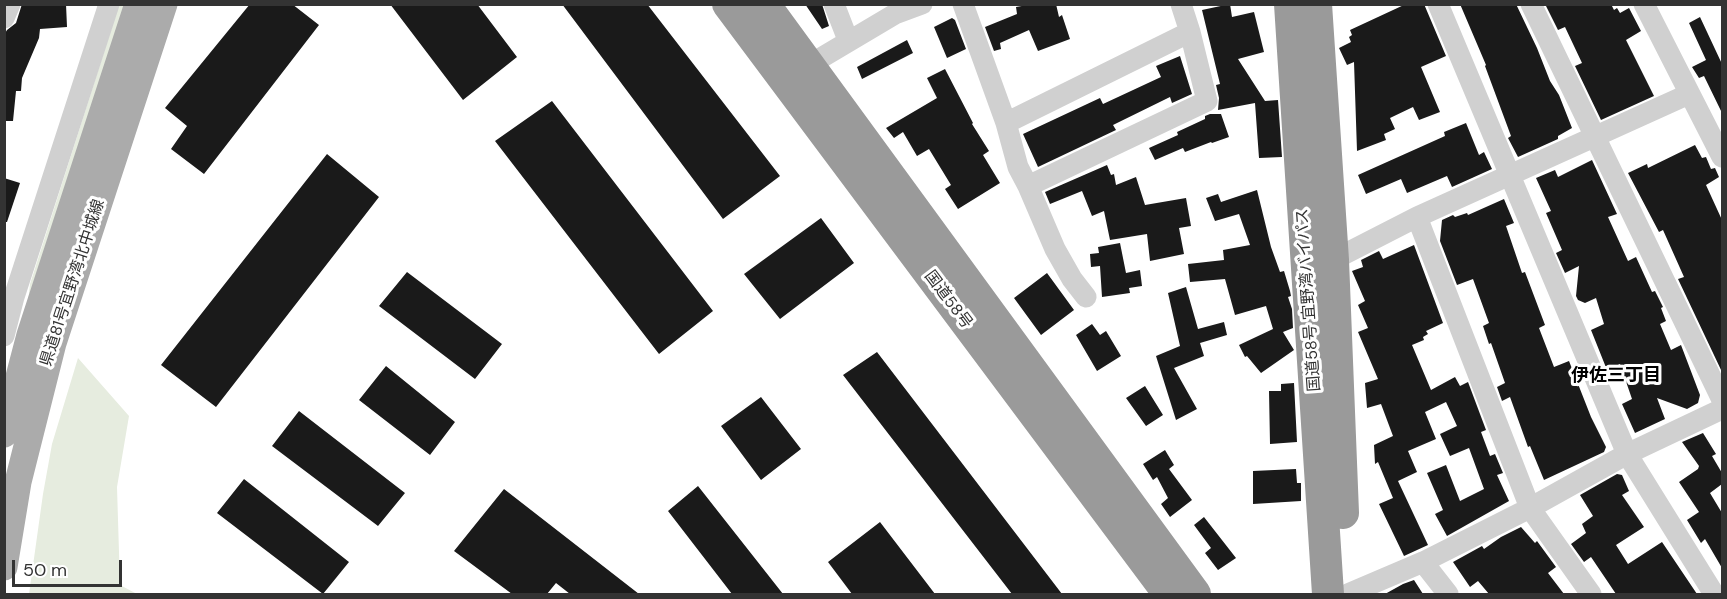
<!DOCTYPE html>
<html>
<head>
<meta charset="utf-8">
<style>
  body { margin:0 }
  #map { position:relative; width:1727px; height:599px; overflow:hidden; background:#fff; font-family:"DM Sans",sans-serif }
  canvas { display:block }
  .frame { position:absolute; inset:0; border:6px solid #333; pointer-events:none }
  .scale { position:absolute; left:12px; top:560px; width:110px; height:27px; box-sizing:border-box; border:3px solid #333; border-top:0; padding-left:8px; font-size:18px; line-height:21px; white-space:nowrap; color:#333; -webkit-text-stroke:4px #fff; paint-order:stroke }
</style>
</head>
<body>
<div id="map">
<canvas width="1727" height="599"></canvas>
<div class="frame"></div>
<div class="scale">50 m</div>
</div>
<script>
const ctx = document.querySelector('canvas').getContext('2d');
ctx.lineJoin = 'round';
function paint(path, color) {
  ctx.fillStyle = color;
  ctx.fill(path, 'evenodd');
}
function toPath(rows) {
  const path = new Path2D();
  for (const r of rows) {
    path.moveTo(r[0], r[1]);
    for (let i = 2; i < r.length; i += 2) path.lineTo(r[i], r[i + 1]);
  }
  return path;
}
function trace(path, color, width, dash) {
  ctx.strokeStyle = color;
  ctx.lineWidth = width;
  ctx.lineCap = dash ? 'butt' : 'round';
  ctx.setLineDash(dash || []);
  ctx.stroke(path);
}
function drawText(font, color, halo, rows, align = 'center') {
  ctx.font = font + ' "DM Sans","Noto Sans JP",sans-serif';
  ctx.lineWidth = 6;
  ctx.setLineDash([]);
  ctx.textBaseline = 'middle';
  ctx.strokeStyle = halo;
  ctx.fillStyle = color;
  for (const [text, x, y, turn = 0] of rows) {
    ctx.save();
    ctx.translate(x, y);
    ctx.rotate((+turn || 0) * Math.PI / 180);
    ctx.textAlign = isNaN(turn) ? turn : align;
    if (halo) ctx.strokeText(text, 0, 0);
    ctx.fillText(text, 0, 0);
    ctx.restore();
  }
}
paint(toPath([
  [119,5,125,5,28,302,30,284],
  [78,358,129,416,117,487,120,585,137,594,29,594,43,494,52,444]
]), '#e6ecdf');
paint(toPath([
  [22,4,66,4,67,27,40,29,39,38,22,78,21,91,16,91,13,121,4,121,4,35,7,30,16,23],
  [250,4,292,4,319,25,204,174,171,149,187,126,165,108],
  [390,4,477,4,517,57,463,100],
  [562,4,647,4,780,176,723,219],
  [805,4,822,4,829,26,822,29],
  [1033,4,1056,4,1059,17,1062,15,1070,39,1038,51,1029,30,1000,43,1001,49,994,51,985,27,1017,14,1016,7],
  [1230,4,1232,17,1254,12,1264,52,1238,59,1265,101,1278,100,1282,157,1259,158,1255,103,1218,110,1219,98,1216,85,1220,84,1202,10],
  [1406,4,1424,4,1446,56,1421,67,1440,112,1419,120,1413,107,1390,118,1395,129,1384,134,1386,140,1357,151,1354,62,1347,65,1339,48,1351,42,1349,37,1352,35,1350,30],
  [1460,4,1516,4,1537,48,1550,81,1559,95,1572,128,1558,136,1558,139,1518,157,1508,138,1511,136,1485,66,1486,65],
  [1545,4,1611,4,1614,10,1617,8,1620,13,1629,8,1641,31,1626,40,1654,96,1601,120,1575,66,1582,63,1565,27,1558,30],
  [1700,17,1722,64,1722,113,1704,76,1699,78,1692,67,1706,60,1689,23],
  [952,18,955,20,966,49,947,58,934,27],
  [907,40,913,53,862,79,857,67],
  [1180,56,1192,94,1172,103,1170,97,1113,125,1116,130,1038,167,1023,134,1100,98,1103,104,1161,77,1156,66],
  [945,69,973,123,972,124,989,151,983,155,1000,183,958,209,945,189,951,185,929,149,917,156,903,132,894,138,886,128,937,98,927,78],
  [552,101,713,311,659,354,495,141],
  [1210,114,1221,114,1229,137,1212,143,1211,142,1185,152,1183,148,1155,160,1149,148,1178,135,1177,132,1205,119,1205,116],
  [1466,123,1479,155,1484,152,1492,169,1452,187,1447,176,1407,193,1401,179,1366,194,1358,175,1445,136,1444,132],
  [1695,145,1702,158,1706,157,1711,169,1715,168,1719,177,1706,185,1722,220,1722,372,1678,279,1684,277,1663,230,1659,232,1628,173,1647,164,1648,168],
  [327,154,379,197,216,407,161,365],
  [1592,160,1617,214,1608,217,1628,261,1636,257,1652,292,1655,291,1663,307,1661,308,1666,321,1660,324,1671,350,1681,345,1700,395,1698,403,1687,409,1657,398,1665,419,1635,433,1622,404,1632,399,1620,364,1607,370,1591,330,1604,324,1596,298,1585,303,1578,300,1576,296,1579,266,1565,273,1556,253,1562,250,1546,213,1551,211,1536,178,1555,170,1558,177],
  [1107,165,1111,175,1114,174,1116,185,1136,177,1145,205,1186,198,1191,226,1179,228,1184,254,1150,261,1147,234,1110,240,1104,211,1092,216,1082,191,1050,204,1045,192],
  [4,178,20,183,7,222,4,222],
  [1257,190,1271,247,1280,272,1284,271,1290,291,1291,296,1288,297,1292,309,1293,328,1283,332,1294,350,1261,373,1247,356,1245,357,1239,345,1273,329,1266,306,1235,315,1225,279,1190,282,1188,264,1224,260,1223,250,1250,245,1239,214,1215,221,1206,198,1218,194,1221,202],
  [1504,199,1514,223,1506,226,1522,273,1525,272,1545,325,1539,328,1554,367,1569,361,1591,417,1606,447,1604,452,1544,480,1530,446,1528,447,1510,397,1502,401,1497,387,1505,383,1491,343,1489,344,1483,326,1489,323,1473,279,1457,285,1440,241,1442,220,1453,215,1455,217,1467,213,1468,215],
  [821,218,854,263,780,319,744,274],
  [1120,243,1126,273,1140,270,1142,286,1129,288,1130,293,1102,297,1100,266,1091,267,1090,254,1099,253,1098,247],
  [1414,245,1443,323,1426,331,1428,334,1423,337,1424,340,1412,345,1431,390,1455,377,1460,386,1468,382,1486,430,1481,432,1490,456,1495,454,1503,473,1497,475,1509,501,1447,536,1435,514,1443,510,1427,473,1446,465,1460,501,1484,489,1469,448,1450,456,1440,434,1457,426,1446,402,1425,412,1436,439,1408,451,1417,472,1398,481,1428,545,1404,556,1379,504,1393,498,1378,462,1375,464,1374,445,1393,436,1381,404,1367,408,1365,383,1378,379,1358,332,1368,328,1358,305,1365,301,1352,271,1363,267,1361,260,1379,251,1383,259],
  [407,272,502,344,475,379,379,306],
  [1047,273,1074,310,1041,335,1014,298],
  [1186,287,1198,329,1224,322,1227,335,1200,343,1204,356,1174,368,1197,409,1176,420,1156,356,1180,346,1168,293],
  [1092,324,1100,335,1106,331,1121,356,1097,371,1076,335],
  [877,352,1062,594,1012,594,843,375],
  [386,366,455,422,430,455,359,400],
  [1294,383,1297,442,1270,444,1269,391,1281,391,1281,384],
  [1145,386,1163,415,1146,426,1126,398],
  [761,397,801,449,761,480,721,426],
  [299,411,405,493,378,526,272,446],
  [1703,433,1716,454,1712,456,1722,473,1722,484,1710,493,1722,513,1722,568,1705,539,1701,543,1687,520,1699,512,1679,482,1698,469,1699,466,1682,442],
  [1165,450,1174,465,1169,469,1192,500,1170,517,1161,504,1168,498,1157,477,1153,480,1143,464],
  [1296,469,1297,483,1301,483,1301,501,1253,504,1253,471],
  [1617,474,1622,475,1629,491,1622,495,1644,527,1616,545,1628,564,1662,542,1697,594,1616,594,1591,557,1584,562,1571,544,1586,533,1582,524,1593,516,1580,495],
  [244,479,349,562,323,594,217,513],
  [698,486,783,594,732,594,668,511],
  [504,489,639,594,570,594,556,583,547,594,512,594,454,551],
  [1204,517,1236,558,1218,570,1205,553,1211,548,1194,525],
  [880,522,935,594,852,594,828,562],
  [1521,527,1535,543,1537,541,1556,567,1548,573,1564,594,1489,594,1478,581,1470,587,1453,562,1482,546,1484,549,1501,537],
  [1414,580,1423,594,1385,594,1403,584]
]), '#1a1a1a');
trace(toPath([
  [834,4,848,40],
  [963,4,1006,123,1018,167,1028,186,1207,101,1190,32,1181,4],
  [1438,4,1627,454,1714,594],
  [1531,4,1722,400],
  [1644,4,1722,157],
  [4,18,10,4],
  [799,71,895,14,922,4],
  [1006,123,1190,32],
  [1028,186,1055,249,1072,279,1086,297],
  [1417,217,1530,508,1591,594],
  [1333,260,1417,217,1689,94],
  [4,336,14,297,109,4],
  [1423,562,1448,594],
  [1348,594,1423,562,1530,508,1627,454,1722,409]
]), '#d0d0d0', 21);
trace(toPath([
  [4,434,30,335,138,4],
  [4,567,18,482,53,343,164,4]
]), '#ababab', 27);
trace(toPath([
  [728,4,1169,594],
  [764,4,1195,594],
  [1290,4,1328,594],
  [1316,4,1333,260,1343,513]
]), '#9a9a9a', 32);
drawText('16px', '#333', '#fff', [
  ["県道81号宜野湾北中城線",73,283,-72],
  ["国道58号",948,300,53],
  ["国道58号 宜野湾バイパス",1309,300,-94]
]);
drawText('bold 18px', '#000', '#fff', [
  ["伊佐三丁目",1616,376]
]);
</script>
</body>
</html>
